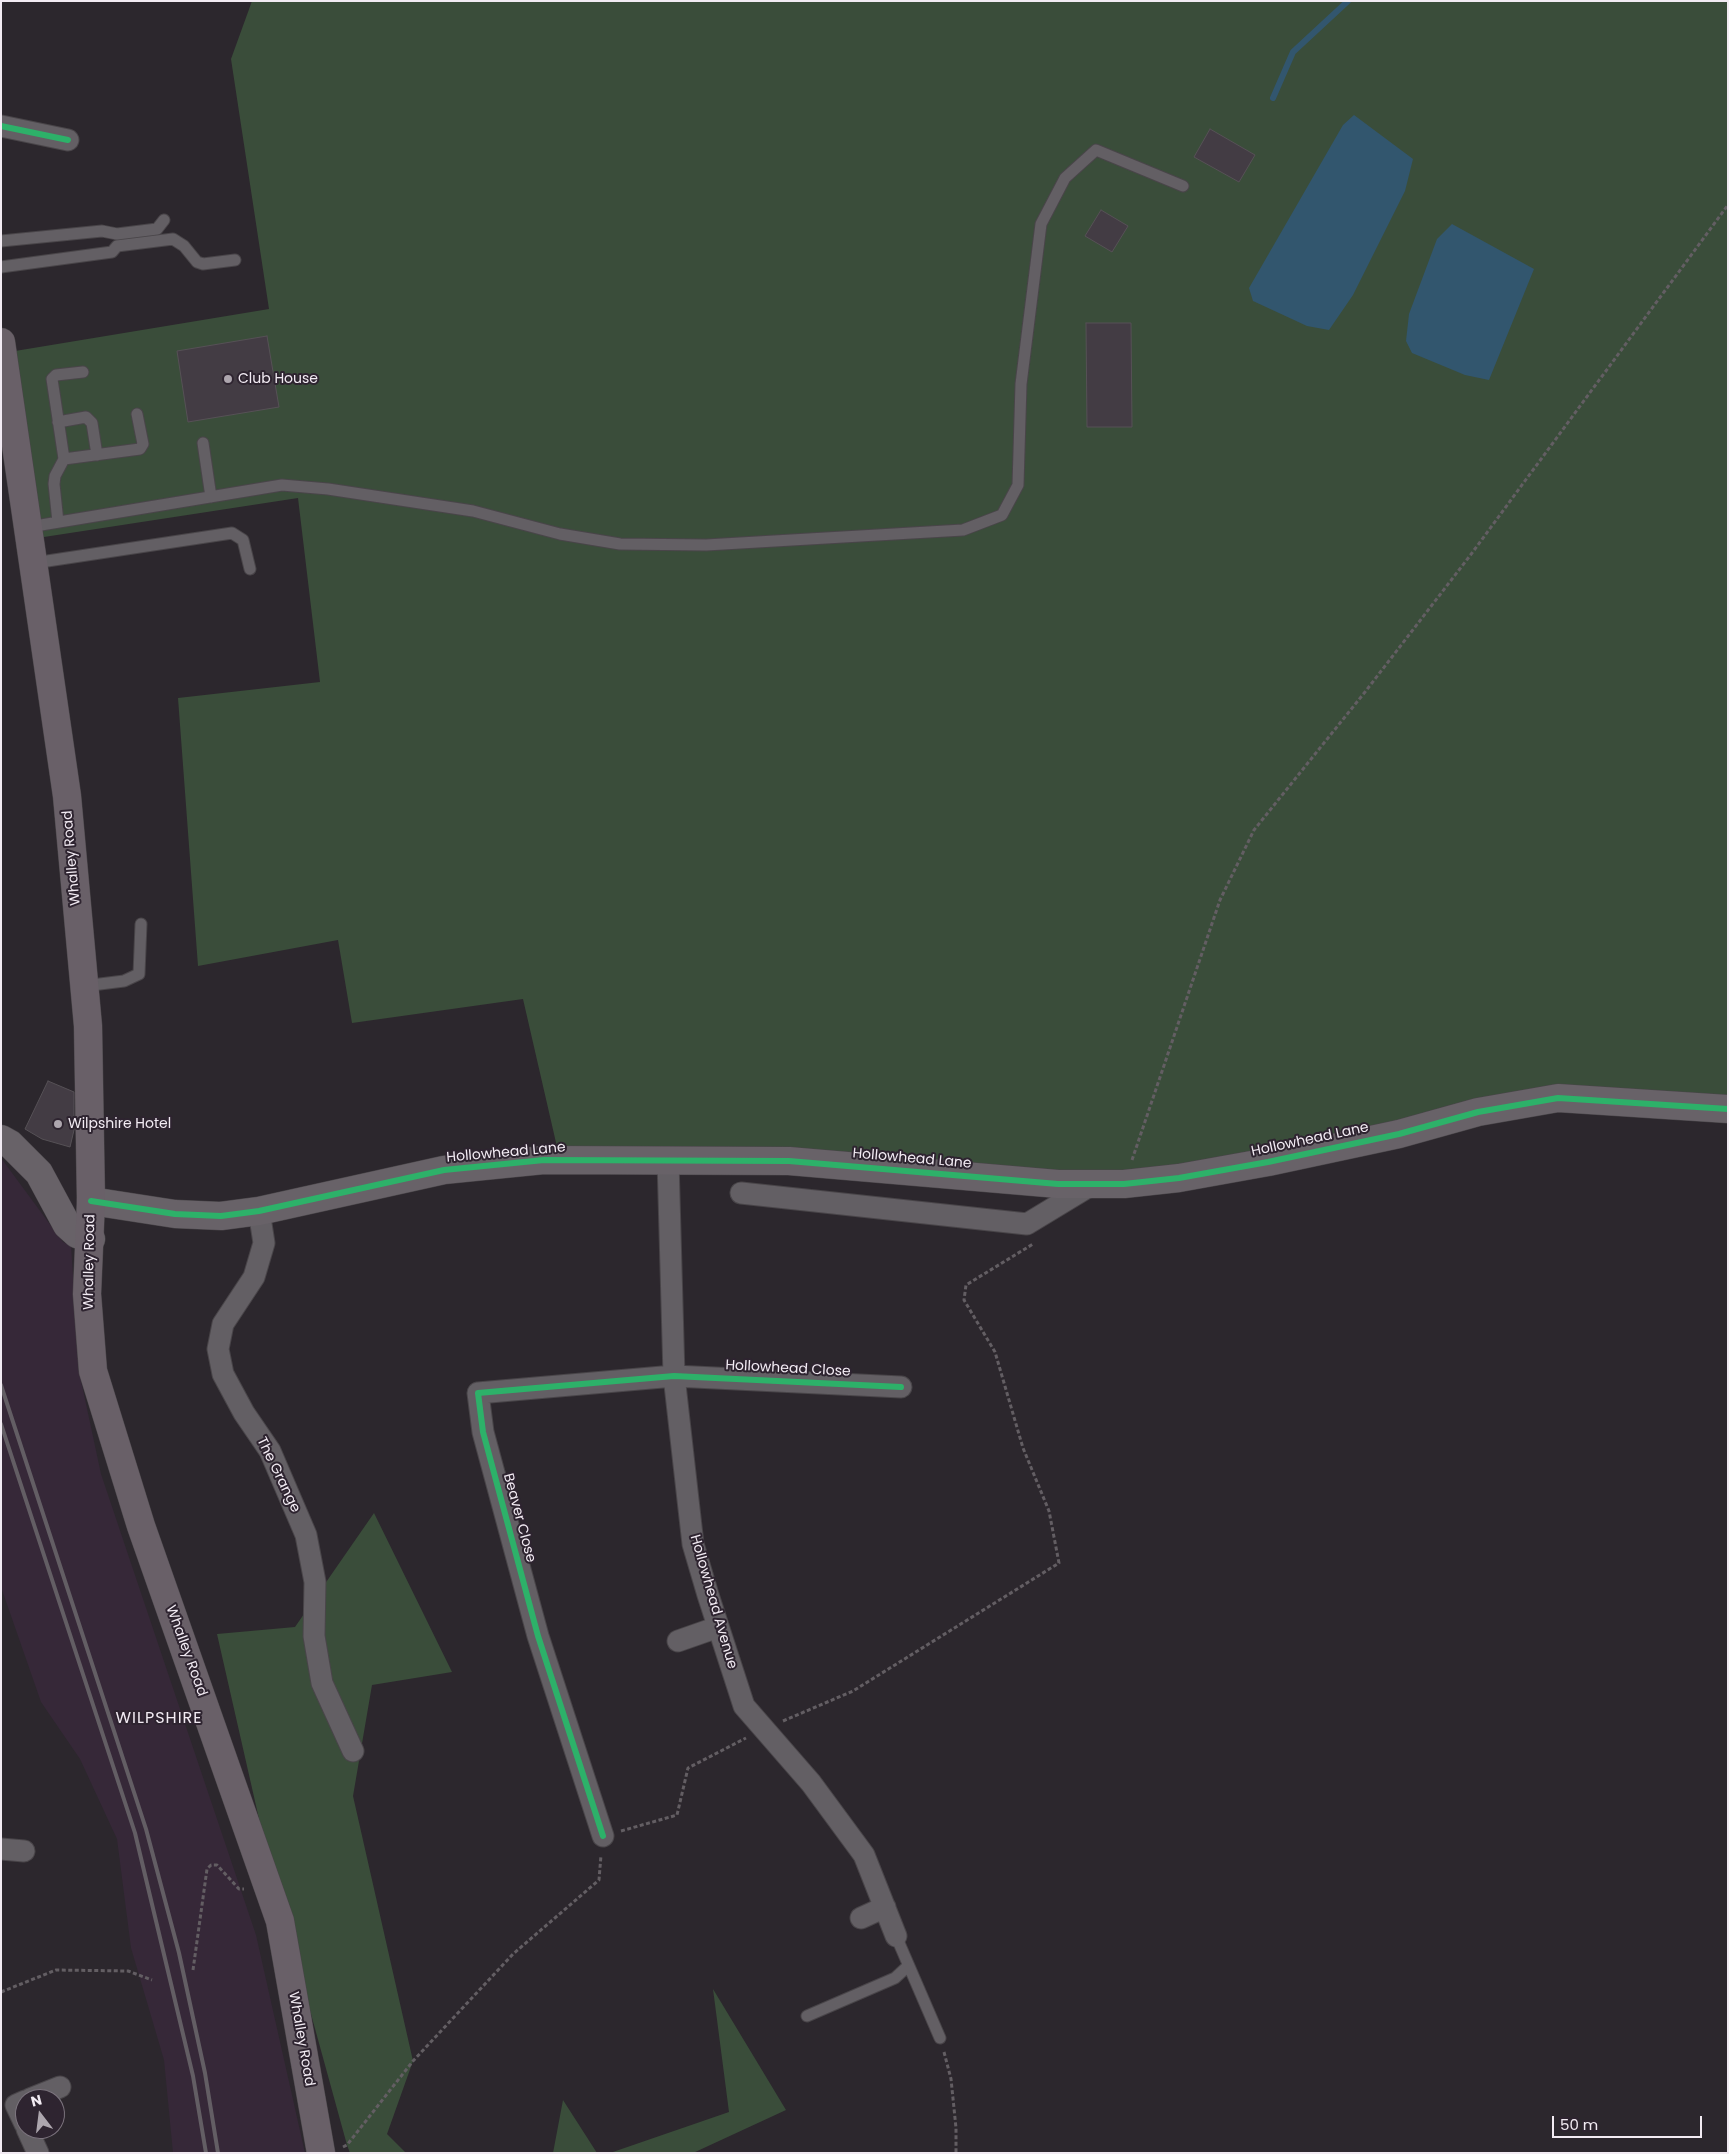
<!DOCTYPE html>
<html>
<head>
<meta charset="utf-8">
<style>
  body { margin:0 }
  #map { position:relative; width:1729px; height:2154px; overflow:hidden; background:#2c272d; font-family:Poppins,sans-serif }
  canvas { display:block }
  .frame { position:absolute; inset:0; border:2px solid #f2ebf3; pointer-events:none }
  .north { position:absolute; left:15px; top:2089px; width:50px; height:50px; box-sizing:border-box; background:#2e2430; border:1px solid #7c747e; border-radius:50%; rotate:345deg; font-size:14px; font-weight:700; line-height:20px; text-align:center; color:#f2ebf3 }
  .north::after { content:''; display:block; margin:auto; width:18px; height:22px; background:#ada6ae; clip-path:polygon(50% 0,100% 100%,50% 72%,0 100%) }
  .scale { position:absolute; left:1552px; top:2116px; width:150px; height:22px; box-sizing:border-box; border:2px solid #f2ebf3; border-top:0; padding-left:6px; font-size:15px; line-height:18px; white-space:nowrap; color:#f2ebf3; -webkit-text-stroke:4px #2e2430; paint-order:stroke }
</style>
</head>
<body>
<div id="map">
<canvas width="1729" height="2154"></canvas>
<div class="frame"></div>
<div class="north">N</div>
<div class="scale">50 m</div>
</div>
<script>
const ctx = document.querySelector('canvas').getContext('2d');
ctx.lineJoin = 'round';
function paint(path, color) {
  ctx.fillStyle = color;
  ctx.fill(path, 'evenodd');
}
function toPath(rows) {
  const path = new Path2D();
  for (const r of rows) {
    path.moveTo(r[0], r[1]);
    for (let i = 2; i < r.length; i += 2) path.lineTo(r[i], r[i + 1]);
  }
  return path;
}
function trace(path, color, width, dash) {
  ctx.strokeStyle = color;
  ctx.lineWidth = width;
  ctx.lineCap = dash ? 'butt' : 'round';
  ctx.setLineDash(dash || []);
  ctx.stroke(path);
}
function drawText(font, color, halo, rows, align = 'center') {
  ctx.font = font + ' Poppins,sans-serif';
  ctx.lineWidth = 4;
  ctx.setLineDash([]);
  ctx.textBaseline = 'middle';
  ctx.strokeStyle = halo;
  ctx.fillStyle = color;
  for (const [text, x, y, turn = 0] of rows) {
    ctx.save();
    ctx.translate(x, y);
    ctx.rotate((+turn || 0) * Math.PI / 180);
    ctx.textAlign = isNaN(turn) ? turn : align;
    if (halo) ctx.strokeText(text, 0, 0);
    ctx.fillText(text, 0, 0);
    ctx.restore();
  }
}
paint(toPath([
  [1,1158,63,1242,71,1246,80,1376,101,1474,256,1935,305,2153,173,2153,164,2060,131,1948,117,1839,80,1759,41,1702,1,1587]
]), '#362838');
paint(toPath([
  [252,1,1728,1,1728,1109,1558,1098,1179,1178,560,1160,523,999,352,1023,338,940,198,966,178,698,320,682,298,498,31,539,3,353,269,309,231,59],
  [374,1513,452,1672,372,1685,353,1796,413,2061,387,2134,406,2153,350,2153,347,2145,267,1854,217,1634,295,1627],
  [713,1989,786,2110,693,2153,610,2153,729,2112],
  [563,2100,597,2153,553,2153]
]), '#3a4d3a');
paint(toPath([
  [1354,115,1413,159,1405,191,1353,295,1329,330,1307,326,1253,301,1249,288,1343,125],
  [1452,224,1534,269,1489,380,1465,375,1412,353,1406,341,1409,314,1437,239]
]), '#32566e');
trace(toPath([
  [1273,98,1293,52,1348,1]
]), '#32566e', 6);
const building = toPath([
  [1210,129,1255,155,1239,182,1194,157,1210,129],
  [1101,210,1128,226,1112,252,1085,236,1101,210],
  [1086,323,1131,323,1132,427,1087,427,1086,323],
  [267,336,279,407,188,422,177,351,267,336],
  [48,1081,74,1092,74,1130,70,1147,42,1139,25,1129,48,1081]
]);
paint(building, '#433c44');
trace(building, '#565156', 1);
const lane = toPath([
  [1,241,102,231,117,234,157,229,164,220],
  [1,267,112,252,117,246,173,239,184,246,197,262,203,264,235,260],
  [58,422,86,417,92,423,97,455],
  [203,443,211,497],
  [64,459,52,379,56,375,83,372],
  [58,522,54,484,55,476,64,459,140,449,143,444,137,414],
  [29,527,282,485,328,489,473,511,560,534,620,544,706,545,963,530,1002,515,1018,485,1021,384,1041,224,1065,178,1096,150,1183,186],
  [34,563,232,533,243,540,250,569],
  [84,986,124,981,139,974,141,924],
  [896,1936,940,2038],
  [807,2016,895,1978,908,1966]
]);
const street = toPath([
  [1,126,68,140],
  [668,1160,674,1376,693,1544,708,1595,744,1706,811,1783,864,1855,896,1936],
  [741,1193,1027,1224,1093,1184],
  [259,1211,264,1243,254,1277,223,1324,218,1349,223,1374,244,1413,270,1451,306,1535,315,1582,314,1636,322,1683,353,1751],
  [678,1641,718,1627],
  [603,1836,538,1636,483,1432,478,1393,674,1376,901,1387],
  [1,1849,24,1851],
  [861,1918,885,1907],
  [30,2099,60,2087],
  [25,2101,16,2105,25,2124],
  [27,2129,38,2153]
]);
const secondary = toPath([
  [1,1139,10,1144,39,1173,67,1225,77,1234,91,1239],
  [91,1201,175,1214,221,1216,259,1211,444,1170,544,1160,789,1161,1058,1184,1124,1184,1179,1178,1268,1162,1399,1134,1478,1112,1558,1098,1728,1109]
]);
const highway = toPath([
  [1,342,67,796,88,1026,91,1201,87,1294,93,1371,141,1526,280,1921,321,2153]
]);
trace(lane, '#494549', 13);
trace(street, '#494549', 23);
trace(secondary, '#494549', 29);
trace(highway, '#494549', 29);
trace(toPath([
  [1132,1160,1220,900,1254,830,1365,692,1469,557,1728,205],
  [783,1721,853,1691,1059,1563,1049,1511,1023,1448,995,1352,964,1300,966,1285,1033,1244],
  [621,1831,677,1815,688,1768,746,1738],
  [193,1970,207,1869,211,1865,217,1865,239,1889,244,1889],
  [1,1992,56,1970,128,1971,152,1980],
  [944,2052,951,2079,956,2128,956,2153],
  [343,2147,347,2145,413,2061,513,1954,599,1880,601,1855]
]), '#635e63', 3, [4, 2.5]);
trace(lane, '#635f64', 11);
trace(street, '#635f64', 21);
trace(secondary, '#686268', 28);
trace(highway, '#696068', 28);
trace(toPath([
  [1,1385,146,1829,179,1953,205,2073,218,2153],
  [1,1424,135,1833,193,2076,206,2153]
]), '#635e64', 4);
trace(toPath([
  [1,126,68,140],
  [91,1201,175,1214,221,1216,259,1211,444,1170,544,1160,789,1161,1058,1184,1124,1184,1179,1178,1268,1162,1399,1134,1478,1112,1558,1098,1728,1109],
  [603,1836,538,1636,483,1432,478,1393,674,1376,901,1387]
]), '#2db169', 6);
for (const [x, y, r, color] of [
  [228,379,5,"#ada6ae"],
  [58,1124,5,"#ada6ae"]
]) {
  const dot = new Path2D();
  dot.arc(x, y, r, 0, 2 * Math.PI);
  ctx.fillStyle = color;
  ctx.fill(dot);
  trace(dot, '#2e2430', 2);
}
drawText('14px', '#f2ebf3', '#2e2430', [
  ["Club House",238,379],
  ["Wilpshire Hotel",68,1124]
], 'left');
drawText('14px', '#f2ebf3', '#2e2430', [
  ["Whalley Road",72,858,-95],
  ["Hollowhead Lane",1310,1140,-12],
  ["Hollowhead Lane",506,1153,-5],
  ["Hollowhead Lane",912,1159,5],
  ["Whalley Road",90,1262,-89],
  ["Hollowhead Close",788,1369,3],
  ["The Grange",278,1475,64],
  ["Beaver Close",519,1518,75],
  ["Hollowhead Avenue",713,1602,74],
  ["Whalley Road",186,1651,70],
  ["Whalley Road",301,2039,80]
]);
ctx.letterSpacing = '1px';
drawText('16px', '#f2ebf3', '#2e2430', [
  ["WILPSHIRE",159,1719]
]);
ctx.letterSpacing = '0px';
</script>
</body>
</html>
